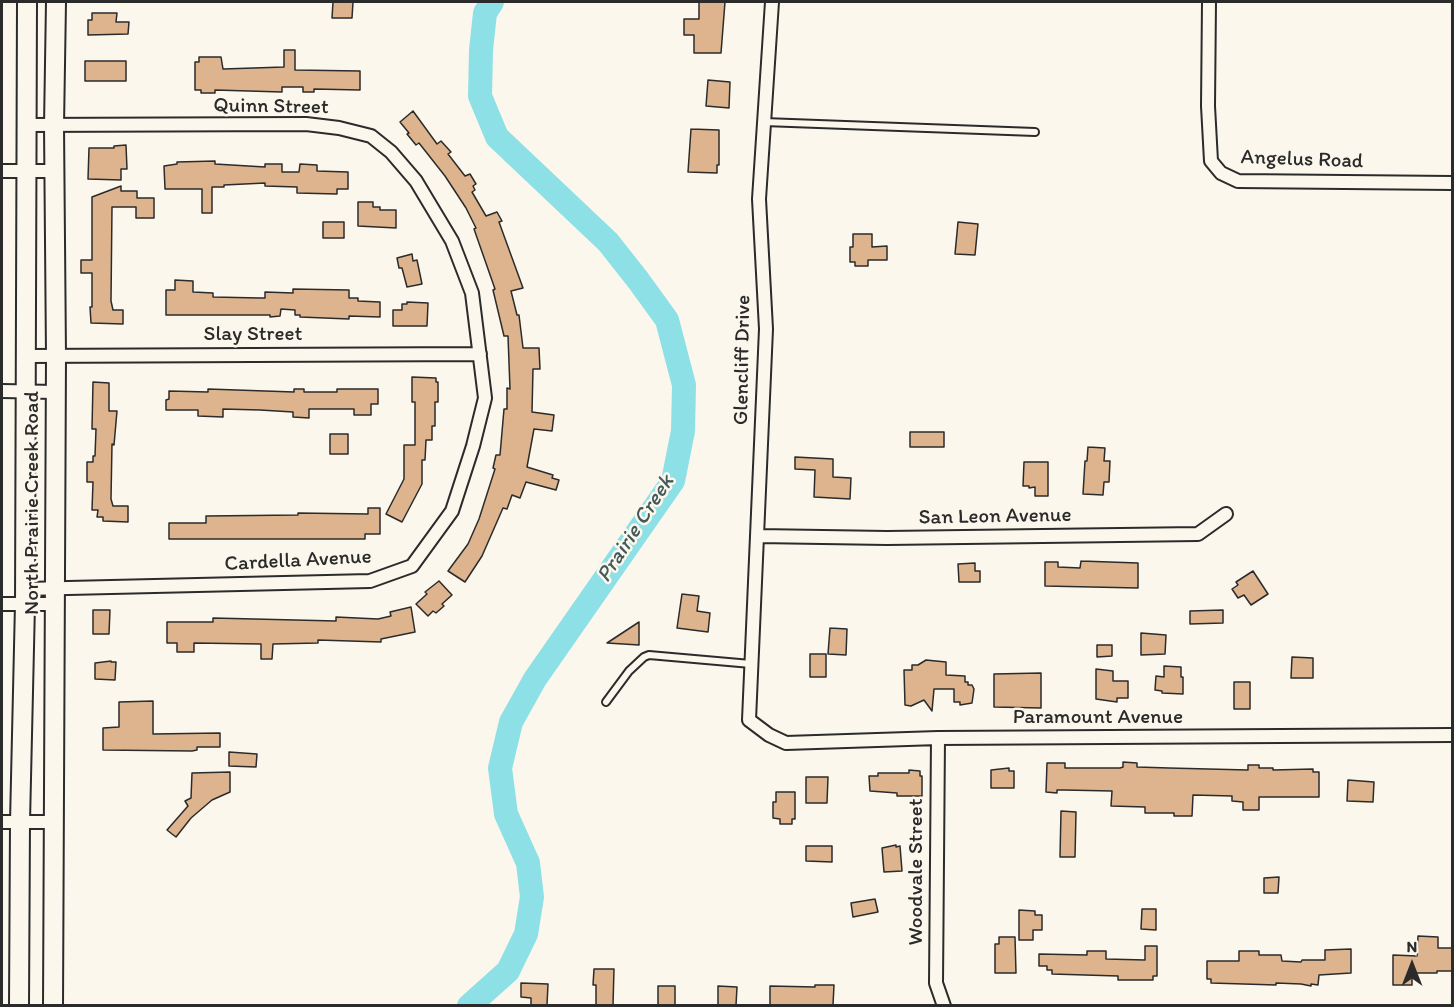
<!DOCTYPE html>
<html>
<head>
<meta charset="utf-8">
<style>
  body { margin:0 }
  #map { position:relative; width:1454px; height:1007px; overflow:hidden; background:#fbf7ec; font-family:Itim,sans-serif }
  canvas { display:block }
  .frame { position:absolute; inset:0; border:3px solid #2b2b2b; pointer-events:none }
  .north { position:absolute; left:1382px; top:935px; width:60px; height:60px; -webkit-text-stroke:4px #fbf7ec; paint-order:stroke; rotate:0deg; font-size:16px; font-weight:700; line-height:24px; text-align:center; color:#2b2b2b }
  .north::after { content:''; display:block; margin:auto; width:21px; height:27px; background:#2b2b2b; clip-path:polygon(50% 0,100% 100%,50% 72%,0 100%) }
</style>
</head>
<body>
<div id="map">
<canvas width="1454" height="1007"></canvas>
<div class="frame"></div>
<div class="north">N</div>
</div>
<script>
const ctx = document.querySelector('canvas').getContext('2d');
ctx.lineJoin = 'round';
function toPath(rows) {
  const path = new Path2D();
  for (const r of rows) {
    path.moveTo(r[0], r[1]);
    for (let i = 2; i < r.length; i += 2) path.lineTo(r[i], r[i + 1]);
  }
  return path;
}
function trace(path, color, width, dash) {
  ctx.strokeStyle = color;
  ctx.lineWidth = width;
  ctx.lineCap = dash ? 'butt' : 'round';
  ctx.setLineDash(dash || []);
  ctx.stroke(path);
}
function paint(path, color) {
  ctx.fillStyle = color;
  ctx.fill(path, 'evenodd');
}
function drawText(font, color, halo, rows, align = 'center') {
  ctx.font = font + ' Itim,sans-serif';
  ctx.lineWidth = 5;
  ctx.setLineDash([]);
  ctx.textBaseline = 'middle';
  ctx.strokeStyle = halo;
  ctx.fillStyle = color;
  for (const [text, x, y, turn = 0] of rows) {
    ctx.save();
    ctx.translate(x, y);
    ctx.rotate((+turn || 0) * Math.PI / 180);
    ctx.textAlign = isNaN(turn) ? turn : align;
    if (halo) ctx.strokeText(text, 0, 0);
    ctx.fillText(text, 0, 0);
    ctx.restore();
  }
}
trace(toPath([
  [469,1006,508,971,526,934,532,897,528,863,506,814,500,768,511,722,535,679,673,481,683,431,684,385,667,320,638,280,608,242,497,137,480,96,481,50,485,13,492,2]
]), '#8ee0e7', 24);
const building = toPath([
  [333,2,353,2,352,18,332,18,333,2],
  [699,2,725,2,721,53,694,53,694,35,684,35,684,19,699,19,699,2],
  [92,13,117,13,116,22,129,22,128,34,88,35,88,20,92,20,92,13],
  [284,50,295,50,295,70,360,71,360,90,314,89,314,92,303,92,303,87,282,87,282,92,215,90,215,93,201,93,201,90,195,90,195,62,199,62,199,57,221,57,223,69,284,67,284,50],
  [85,61,126,61,126,81,85,81,85,61],
  [708,80,730,82,729,108,706,106,708,80],
  [413,111,437,144,441,141,451,152,448,154,465,176,470,174,476,184,473,186,475,190,472,192,486,216,497,212,502,221,499,222,523,288,511,291,517,315,519,315,523,348,539,348,540,369,533,369,532,412,554,415,552,431,534,429,527,467,553,475,552,478,559,480,556,490,526,482,520,498,512,495,507,509,503,508,482,556,465,582,448,571,468,544,479,519,495,469,493,468,496,455,500,455,504,409,507,409,507,388,510,389,508,336,504,336,493,290,495,289,474,229,476,228,466,208,445,176,419,143,416,145,407,134,409,133,400,122,413,111],
  [691,129,719,130,719,165,717,165,717,173,688,172,691,129],
  [126,145,127,169,121,169,121,180,88,179,89,148,114,148,114,146,126,145],
  [215,161,215,164,265,167,265,164,282,164,282,172,299,172,300,164,317,165,317,171,348,172,348,189,337,189,337,194,297,193,297,187,265,186,265,183,224,185,224,187,212,187,212,213,202,213,202,189,165,189,164,166,177,164,177,162,215,161],
  [121,186,121,191,137,191,137,198,154,198,154,218,136,218,136,207,112,207,111,301,113,310,123,310,123,324,91,323,90,307,92,307,92,273,81,273,81,260,92,260,92,197,121,186],
  [358,202,373,202,373,207,380,207,380,210,396,210,396,228,358,226,358,202],
  [323,222,344,222,344,238,323,238,323,222],
  [958,222,978,224,975,255,955,254,958,222],
  [853,234,872,234,872,247,887,246,887,260,868,260,868,266,855,266,855,262,850,262,850,247,853,247,853,234],
  [412,254,413,261,417,260,422,284,407,287,402,268,399,268,397,258,412,254],
  [175,280,193,281,193,292,213,293,213,297,260,298,265,298,265,292,293,293,293,289,349,290,349,298,358,298,358,301,380,302,380,317,349,316,349,319,300,317,300,315,295,315,295,310,281,309,280,316,270,317,270,315,166,315,166,290,175,290,175,280],
  [407,302,428,303,427,326,393,326,393,310,402,310,402,304,407,304,407,302],
  [412,377,436,378,436,382,438,382,438,402,435,402,435,426,432,426,432,440,426,440,425,460,422,460,422,484,402,522,386,514,404,479,404,445,415,445,415,402,412,402,412,377],
  [93,382,109,383,109,411,117,411,114,445,112,444,111,499,113,506,128,506,128,522,103,521,103,517,97,517,98,510,92,510,93,482,87,482,87,462,93,462,93,456,95,456,96,429,92,429,93,382],
  [208,389,294,392,294,389,304,389,304,392,337,392,337,389,378,389,378,404,371,404,371,415,354,415,354,409,309,409,309,418,293,417,293,412,260,410,223,409,223,417,198,416,198,410,166,410,166,400,169,399,169,391,208,392,208,389],
  [910,432,944,432,944,447,910,447,910,432],
  [330,434,348,434,348,454,330,454,330,434],
  [1088,447,1105,448,1104,461,1110,461,1109,482,1104,482,1103,495,1083,494,1085,461,1087,461,1088,447],
  [795,457,833,459,833,477,851,478,850,499,814,497,815,470,795,469,795,457],
  [1024,462,1048,462,1048,496,1035,496,1035,487,1029,488,1029,486,1023,486,1024,462],
  [368,508,380,508,380,534,365,534,365,539,169,539,169,523,206,523,206,516,298,515,298,513,368,514,368,508],
  [1081,561,1138,563,1138,588,1045,586,1045,562,1058,562,1058,567,1080,568,1081,561],
  [975,563,975,571,980,571,980,582,959,582,958,564,975,563],
  [1253,571,1268,594,1251,605,1244,595,1238,598,1232,589,1238,585,1236,582,1253,571],
  [439,581,452,595,442,604,444,606,436,613,433,611,428,616,416,604,427,594,425,592,439,581],
  [682,594,699,596,697,611,710,613,708,632,677,628,682,594],
  [411,607,415,632,381,639,381,642,318,640,318,643,273,644,272,659,261,659,261,644,194,643,194,652,177,652,177,643,167,643,167,622,213,622,213,618,336,621,336,617,378,619,391,616,390,612,411,607],
  [93,610,110,610,109,634,93,634,93,610],
  [1223,610,1223,623,1190,624,1190,611,1223,610],
  [639,622,639,645,607,643,639,622],
  [830,628,847,629,846,655,828,654,830,628],
  [1141,633,1166,635,1165,654,1141,655,1141,633],
  [1097,645,1112,645,1112,656,1097,657,1097,645],
  [810,654,826,654,826,677,810,677,810,654],
  [1292,657,1313,658,1313,678,1291,678,1292,657],
  [926,660,946,662,946,675,965,676,965,682,968,682,968,685,972,685,974,689,972,703,960,705,960,702,954,702,954,689,934,689,932,711,924,700,911,706,905,705,904,670,912,670,912,665,918,665,926,660],
  [111,661,111,662,116,662,115,680,95,679,95,663,111,661],
  [1164,666,1181,667,1181,677,1183,677,1183,694,1162,693,1162,691,1155,690,1156,676,1164,677,1164,666],
  [1096,669,1113,671,1113,681,1128,681,1128,698,1117,698,1117,702,1096,699,1096,669],
  [1041,673,1041,708,994,707,994,674,1041,673],
  [1234,682,1250,682,1250,709,1234,709,1234,682],
  [153,701,153,734,220,733,220,747,197,747,197,750,192,751,103,750,103,728,119,727,119,702,153,701],
  [229,752,257,754,256,767,229,766,229,752],
  [1123,762,1137,763,1137,767,1169,768,1248,770,1248,765,1259,765,1259,768,1273,768,1273,770,1313,769,1313,772,1319,772,1319,797,1259,797,1259,810,1243,810,1243,802,1232,801,1232,796,1193,795,1192,816,1174,816,1174,813,1145,813,1145,807,1111,806,1112,791,1064,790,1057,790,1057,793,1046,792,1047,763,1065,763,1065,768,1120,768,1123,767,1123,762],
  [1009,768,1009,771,1014,771,1014,788,991,788,991,770,1009,768],
  [909,770,920,771,920,776,922,776,922,796,897,796,897,793,870,791,869,776,878,776,878,773,909,773,909,770],
  [230,772,230,792,212,800,191,818,176,837,172,834,167,830,188,806,185,801,191,798,192,773,230,772],
  [806,777,828,777,827,803,806,803,806,777],
  [1348,780,1374,782,1373,802,1347,801,1348,780],
  [776,792,795,792,795,819,792,819,792,824,780,824,780,819,773,818,773,802,776,802,776,792],
  [1061,811,1076,812,1075,857,1060,857,1061,811],
  [896,845,896,847,900,846,902,871,884,872,882,848,896,845],
  [806,846,832,846,832,862,806,861,806,846],
  [1279,877,1278,893,1264,893,1264,878,1279,877],
  [875,899,878,912,853,917,851,903,875,899],
  [1142,909,1156,909,1156,930,1141,929,1142,909],
  [1019,910,1035,911,1035,915,1042,915,1042,930,1033,930,1033,940,1019,940,1019,910],
  [1418,936,1438,937,1438,948,1452,948,1452,971,1437,971,1437,973,1412,973,1412,985,1393,985,1393,955,1417,956,1418,936],
  [999,937,1015,937,1016,973,995,973,995,944,999,944,999,937],
  [1145,946,1157,946,1157,976,1153,976,1153,980,1118,980,1118,976,1052,974,1052,970,1047,970,1047,966,1039,966,1039,954,1087,955,1087,951,1106,951,1106,959,1145,960,1145,946],
  [1351,949,1351,973,1319,975,1318,985,1311,984,1311,986,1301,984,1276,983,1276,985,1211,983,1211,979,1207,979,1207,961,1239,961,1239,951,1259,951,1259,955,1281,955,1282,961,1301,962,1302,960,1325,960,1325,950,1351,949],
  [594,969,614,969,613,1005,596,1005,596,985,593,985,594,969],
  [521,983,548,984,547,1005,531,1005,531,998,521,997,521,983],
  [815,985,834,985,833,1005,770,1005,770,986,815,987,815,985],
  [658,986,675,986,675,1005,658,1005,658,986],
  [718,986,737,987,736,1005,718,1005,718,986]
]);
paint(building, '#ddb48e');
trace(building, '#2b2b2b', 1.5);
const lane = toPath([
  [764,122,1035,132],
  [606,702,629,671,644,657,649,655,751,664]
]);
const street = toPath([
  [772,2,759,199,766,329,749,720,769,735,786,743,938,738,1452,735],
  [1209,2,1208,106,1211,161,1221,173,1238,181,1452,183],
  [2,171,55,171],
  [26,356,480,354],
  [2,391,56,392],
  [758,536,887,538,1198,534,1226,514],
  [25,589,370,581,412,566,452,511,473,446,485,398,472,293,452,241,416,181,391,152,371,136,339,128,306,124,27,125],
  [2,604,55,604],
  [938,738,936,983,944,1006],
  [2,822,53,822]
]);
const secondary = toPath([
  [19,1006,20,822,25,604,27,2],
  [53,1006,56,356,54,126,56,2]
]);
trace(lane, '#2b2b2b', 10);
trace(street, '#2b2b2b', 16);
trace(secondary, '#2b2b2b', 22);
trace(lane, '#fbf7ec', 6);
trace(street, '#fbf7ec', 12);
trace(secondary, '#fbf7ec', 18);
drawText('21px', '#2b2b2b', '#fbf7ec', [
  ["Quinn Street",271,107,1],
  ["Angelus Road",1302,160,2],
  ["Slay Street",253,335],
  ["Glencliff Drive",743,360,-89],
  ["North Prairie Creek Road",33,503,-90],
  ["San Leon Avenue",995,517,-1],
  ["Cardella Avenue",298,561,-3],
  ["Paramount Avenue",1098,718],
  ["Woodvale Street",917,872,-90]
]);
drawText('italic 22px', '#44585a', '#fbf7ec', [
  ["Prairie Creek",636,529,-57]
]);
</script>
</body>
</html>
